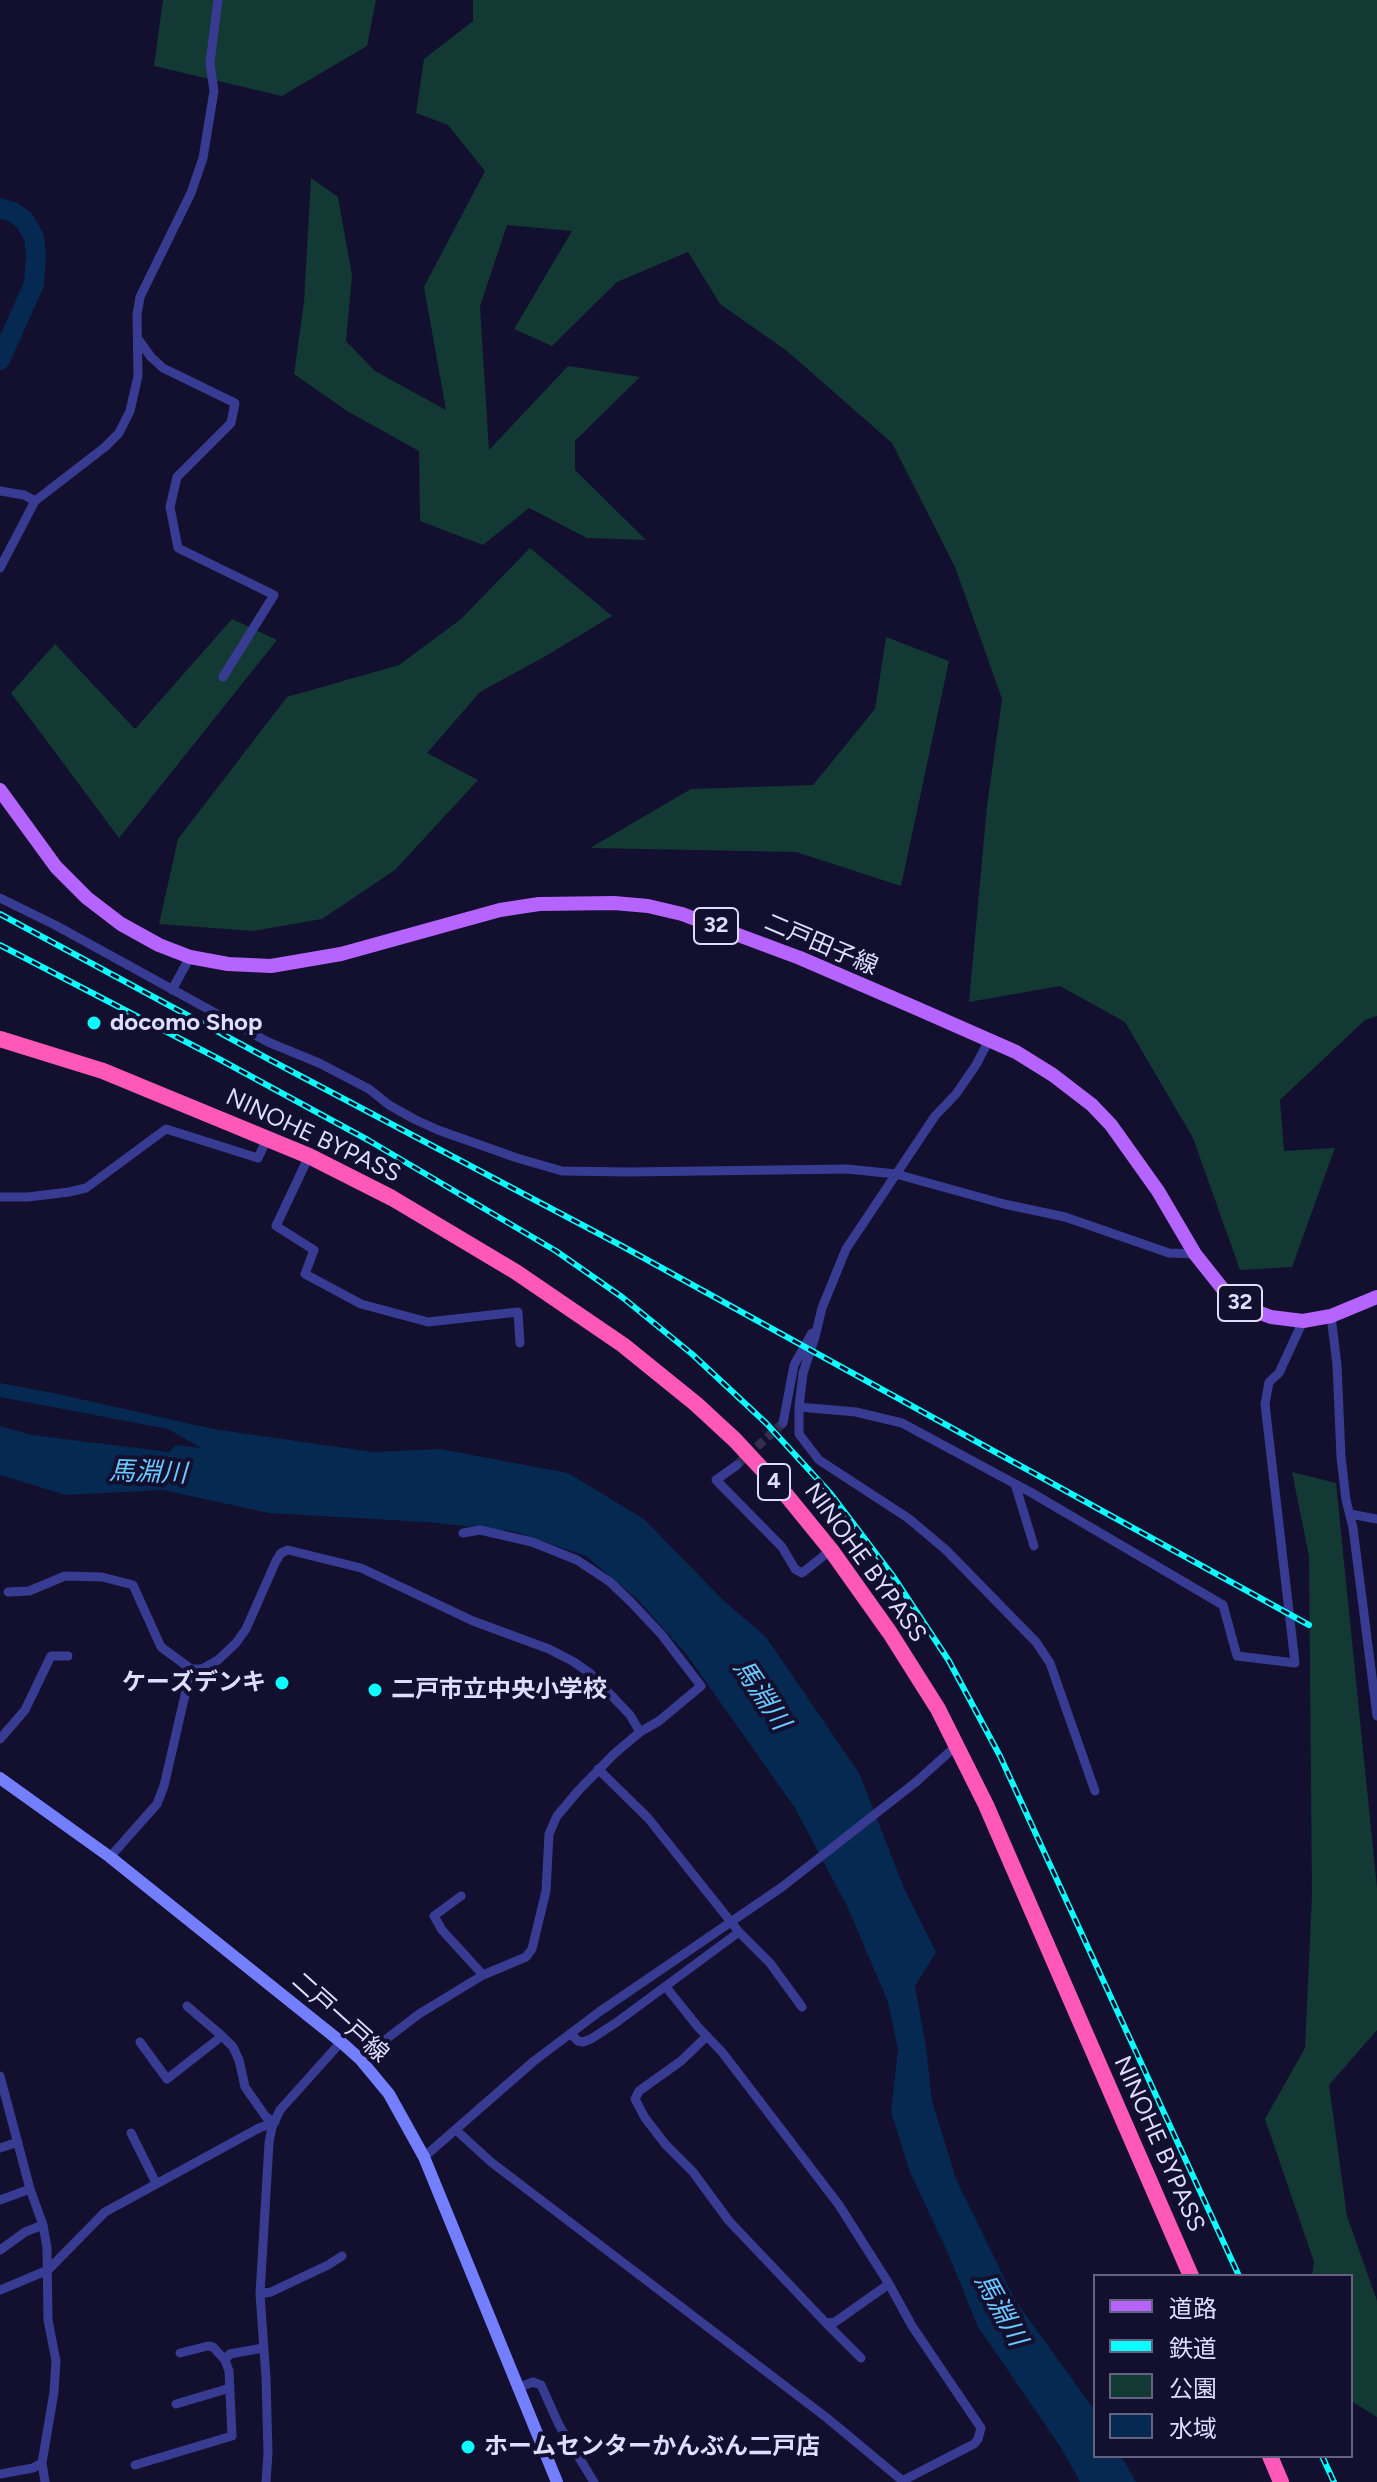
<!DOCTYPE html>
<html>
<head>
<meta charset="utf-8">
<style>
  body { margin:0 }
  #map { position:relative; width:1377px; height:2482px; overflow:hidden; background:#120f2f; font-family:Figtree,"Noto Sans JP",sans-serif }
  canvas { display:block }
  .legend { position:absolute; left:1093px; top:2274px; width:260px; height:184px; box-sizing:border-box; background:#120f2f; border:2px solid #646182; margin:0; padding:10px 14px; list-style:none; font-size:24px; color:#deddff }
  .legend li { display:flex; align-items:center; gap:16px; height:40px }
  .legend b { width:40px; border:2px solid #646182 }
</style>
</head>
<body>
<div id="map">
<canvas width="1377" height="2482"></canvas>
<ul class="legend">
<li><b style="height:10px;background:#b664ff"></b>道路</li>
<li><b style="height:10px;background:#09ffff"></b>鉄道</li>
<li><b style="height:22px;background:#123934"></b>公園</li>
<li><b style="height:22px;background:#062951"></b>水域</li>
</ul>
</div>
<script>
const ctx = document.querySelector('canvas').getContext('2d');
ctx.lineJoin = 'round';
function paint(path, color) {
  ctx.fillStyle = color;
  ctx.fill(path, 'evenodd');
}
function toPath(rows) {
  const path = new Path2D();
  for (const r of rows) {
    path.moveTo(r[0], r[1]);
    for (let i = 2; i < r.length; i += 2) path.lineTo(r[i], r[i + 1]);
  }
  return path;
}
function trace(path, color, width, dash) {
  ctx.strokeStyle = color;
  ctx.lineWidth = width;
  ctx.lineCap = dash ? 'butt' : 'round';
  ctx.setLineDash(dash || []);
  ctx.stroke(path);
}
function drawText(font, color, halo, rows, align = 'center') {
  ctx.font = font + ' Figtree,"Noto Sans JP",sans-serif';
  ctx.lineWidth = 8;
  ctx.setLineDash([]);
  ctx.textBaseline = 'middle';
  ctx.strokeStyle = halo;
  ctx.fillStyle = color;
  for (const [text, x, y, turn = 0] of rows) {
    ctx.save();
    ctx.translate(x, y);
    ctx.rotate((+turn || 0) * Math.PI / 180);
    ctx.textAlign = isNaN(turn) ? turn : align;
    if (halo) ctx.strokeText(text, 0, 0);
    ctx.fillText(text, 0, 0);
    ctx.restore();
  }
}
paint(toPath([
  [163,0,376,0,367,46,282,96,154,66],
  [473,0,1377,0,1377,1016,1365,1020,1280,1100,1284,1151,1335,1148,1292,1267,1240,1270,1193,1138,1125,1022,1060,986,969,1002,987,806,1002,699,955,567,892,443,787,351,720,304,688,252,617,282,552,346,514,329,572,231,507,225,480,306,489,450,568,366,640,377,575,441,575,470,646,540,587,538,529,508,483,545,420,521,419,451,347,411,294,374,304,302,311,178,338,197,352,276,346,341,375,371,446,410,424,287,485,171,448,125,416,113,424,59,473,21],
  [530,548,612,616,544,657,480,692,427,753,478,780,395,870,322,919,253,931,159,924,178,839,287,697,399,665,461,619],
  [232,619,277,640,119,838,11,693,55,644,135,729],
  [886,637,949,661,901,886,796,852,590,848,691,789,813,785,875,709],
  [1292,1472,1336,1483,1377,1888,1377,2030,1329,2085,1347,2216,1377,2301,1377,2417,1351,2401,1351,2276,1312,2276,1314,2262,1265,2119,1305,2048,1312,1895,1309,1556]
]), '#123934');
paint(toPath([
  [0,1383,58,1394,213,1429,373,1452,440,1449,568,1473,644,1519,724,1601,766,1637,859,1773,904,1888,936,1952,915,1986,926,2047,932,2101,956,2179,1015,2300,1095,2411,1095,2456,1121,2456,1136,2482,1080,2482,1060,2446,978,2327,947,2251,910,2172,891,2112,898,2049,888,2002,848,1908,795,1808,687,1655,638,1600,586,1556,513,1531,426,1522,269,1513,163,1490,66,1495,0,1475,0,1426,32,1435,169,1452,176,1445,201,1448,168,1429,0,1397]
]), '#062951');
trace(toPath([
  [0,208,13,212,24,220,34,237,36,255,34,284,0,360]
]), '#062951', 20);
trace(toPath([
  [737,1465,783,1423]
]), '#312e4e', 9, [9, 4.5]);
trace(toPath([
  [138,339,151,357,163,368,235,403,231,423,177,477,170,507,178,548,274,595,223,677],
  [0,491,24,495,35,501],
  [0,568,35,501,105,447,119,433,130,411,138,376,137,315,140,297,191,193,203,158,214,91,210,63,218,0],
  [0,898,55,925,268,1042,319,1063,369,1089,389,1105,414,1119,438,1130,517,1158,562,1171,629,1172,847,1169,896,1174,1004,1204,1065,1217,1169,1253,1195,1254],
  [172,990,190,957],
  [989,1040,976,1065,956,1094,935,1116,846,1249,822,1308,815,1337,803,1373,799,1407,799,1434,819,1460,908,1518,946,1550,1036,1642,1050,1663,1095,1791],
  [309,1156,276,1226,314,1250,305,1274,361,1304,428,1322,518,1312,520,1343],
  [0,1197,28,1197,69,1192,86,1188,166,1129,258,1158,267,1139],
  [1331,1316,1337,1365,1341,1457,1346,1500,1353,1528,1377,1716],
  [799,1407,856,1412,902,1423,1032,1493,1223,1605,1237,1656,1295,1663,1265,1404,1269,1382,1279,1373,1303,1321],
  [783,1423,794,1365,812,1333],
  [737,1465,716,1480,782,1547,795,1569,802,1573,831,1550],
  [1015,1484,1034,1546],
  [1350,1514,1377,1519],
  [463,1533,480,1530,532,1542,577,1560,610,1582,631,1602,661,1634,701,1686,659,1721,640,1732],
  [8,1592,29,1591,65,1576,102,1577,133,1585,161,1647,191,1669,202,1669,218,1660,236,1643,246,1629,276,1561,281,1553,288,1550,361,1568,473,1621,549,1649,574,1662,591,1674,630,1715,640,1732,614,1754,578,1791,557,1816,549,1834,546,1891,532,1949,526,1957,483,1975,419,2014,360,2059],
  [0,1739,25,1710,51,1656,68,1656],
  [916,1782,956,1746],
  [110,1857,157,1804,164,1786,191,1669],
  [461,1896,434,1916,442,1930,483,1975],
  [739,1932,770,1963,802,2007],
  [666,1987,698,2027,722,2052,839,2205,889,2284,912,2326,981,2428,978,2439,974,2444,902,2481],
  [187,2006,222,2036],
  [571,2034,578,2041,583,2042,591,2039,617,2022,739,1932,648,1818,598,1769],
  [707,2036,681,2061,639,2091,635,2099,645,2118,666,2145,693,2172,729,2221,826,2323,835,2322,889,2284],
  [140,2042,167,2079,222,2036,233,2047,239,2060,245,2087,266,2117,275,2122],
  [0,2076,30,2189,43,2225,47,2248,48,2320,56,2361,54,2392,42,2463,45,2482],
  [456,2130,491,2162,827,2418,904,2482],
  [131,2133,156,2183],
  [0,2148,18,2142],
  [424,2157,534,2061,599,2012,684,1954],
  [0,2200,30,2189],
  [0,2250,25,2232,43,2225],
  [0,2290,48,2270,105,2212,259,2128,275,2122],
  [260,2294,271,2292,328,2265,342,2256],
  [826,2323,861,2358],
  [180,2353,208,2346,213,2347,225,2360],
  [517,2388,533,2382,541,2385,559,2425,594,2482],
  [176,2404,230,2388],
  [135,2465,232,2436,229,2371,225,2360,230,2354,263,2348],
  [0,2474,33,2468,42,2463],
  [266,2482,268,2453,266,2378,260,2294,269,2143,272,2127,280,2110,341,2042]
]), '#373c92', 9);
trace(toPath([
  [0,1778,110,1857,341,2042,360,2059,389,2094,424,2157,557,2482]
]), '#747fff', 12);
trace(toPath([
  [0,790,56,867,87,898,121,924,159,945,190,957,228,964,271,966,341,954,500,910,539,904,614,903,648,906,682,914,714,926,800,958,916,1008,1016,1052,1053,1075,1092,1105,1111,1125,1158,1191,1195,1254,1226,1293,1244,1307,1271,1317,1303,1321,1331,1316,1377,1297]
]), '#b664ff', 14);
trace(toPath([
  [0,1039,103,1071,309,1156,392,1198,516,1272,623,1345,696,1404,735,1440,787,1496,831,1550,890,1633,938,1709,986,1805,1191,2276],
  [1270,2456,1281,2482]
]), '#ff58b9', 16);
const rail = toPath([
  [0,914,274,1062,622,1246,1309,1625],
  [0,945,219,1059,368,1140,556,1251,622,1297,692,1354,766,1423,831,1494,893,1576,949,1661,1000,1756,1239,2276],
  [1322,2456,1334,2482]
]);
trace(rail, '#09ffff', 6);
trace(rail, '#120f2f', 3, [9]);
trace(toPath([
  [684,1954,782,1887,916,1782]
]), '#373c92', 9);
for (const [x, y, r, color] of [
  [94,1023,8,"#09ffff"],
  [282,1683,8,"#09ffff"],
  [375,1690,8,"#09ffff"],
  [468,2447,8,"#09ffff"]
]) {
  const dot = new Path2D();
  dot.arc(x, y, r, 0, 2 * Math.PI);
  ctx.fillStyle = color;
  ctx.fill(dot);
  trace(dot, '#120f2f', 3);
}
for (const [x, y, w] of [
  [716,926,44],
  [1240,1303,44],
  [774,1482,32]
]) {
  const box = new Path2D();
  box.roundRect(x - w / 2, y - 18, w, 36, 6);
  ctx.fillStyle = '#120f2f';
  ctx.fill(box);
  trace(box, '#deddff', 2);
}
drawText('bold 22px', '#deddff', null, [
  ["32",716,926],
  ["32",1240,1303],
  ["4",774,1482]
]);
drawText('24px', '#deddff', '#120f2f', [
  ["二戸田子線",821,945,23],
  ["NINOHE BYPASS",313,1136,25],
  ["NINOHE BYPASS",865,1563,54],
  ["二戸一戸線",340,2018,42],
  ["NINOHE BYPASS",1159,2144,66]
]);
drawText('bold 24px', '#deddff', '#120f2f', [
  ["docomo Shop",110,1023],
  ["ケーズデンキ",266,1683,"right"],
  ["二戸市立中央小学校",391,1690],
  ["ホームセンターかんぶん二戸店",484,2447]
], 'left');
drawText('italic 26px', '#6bc9ff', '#120f2f', [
  ["馬淵川",148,1473,2],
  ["馬淵川",761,1695,56],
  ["馬淵川",1000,2310,61]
]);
</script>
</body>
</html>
